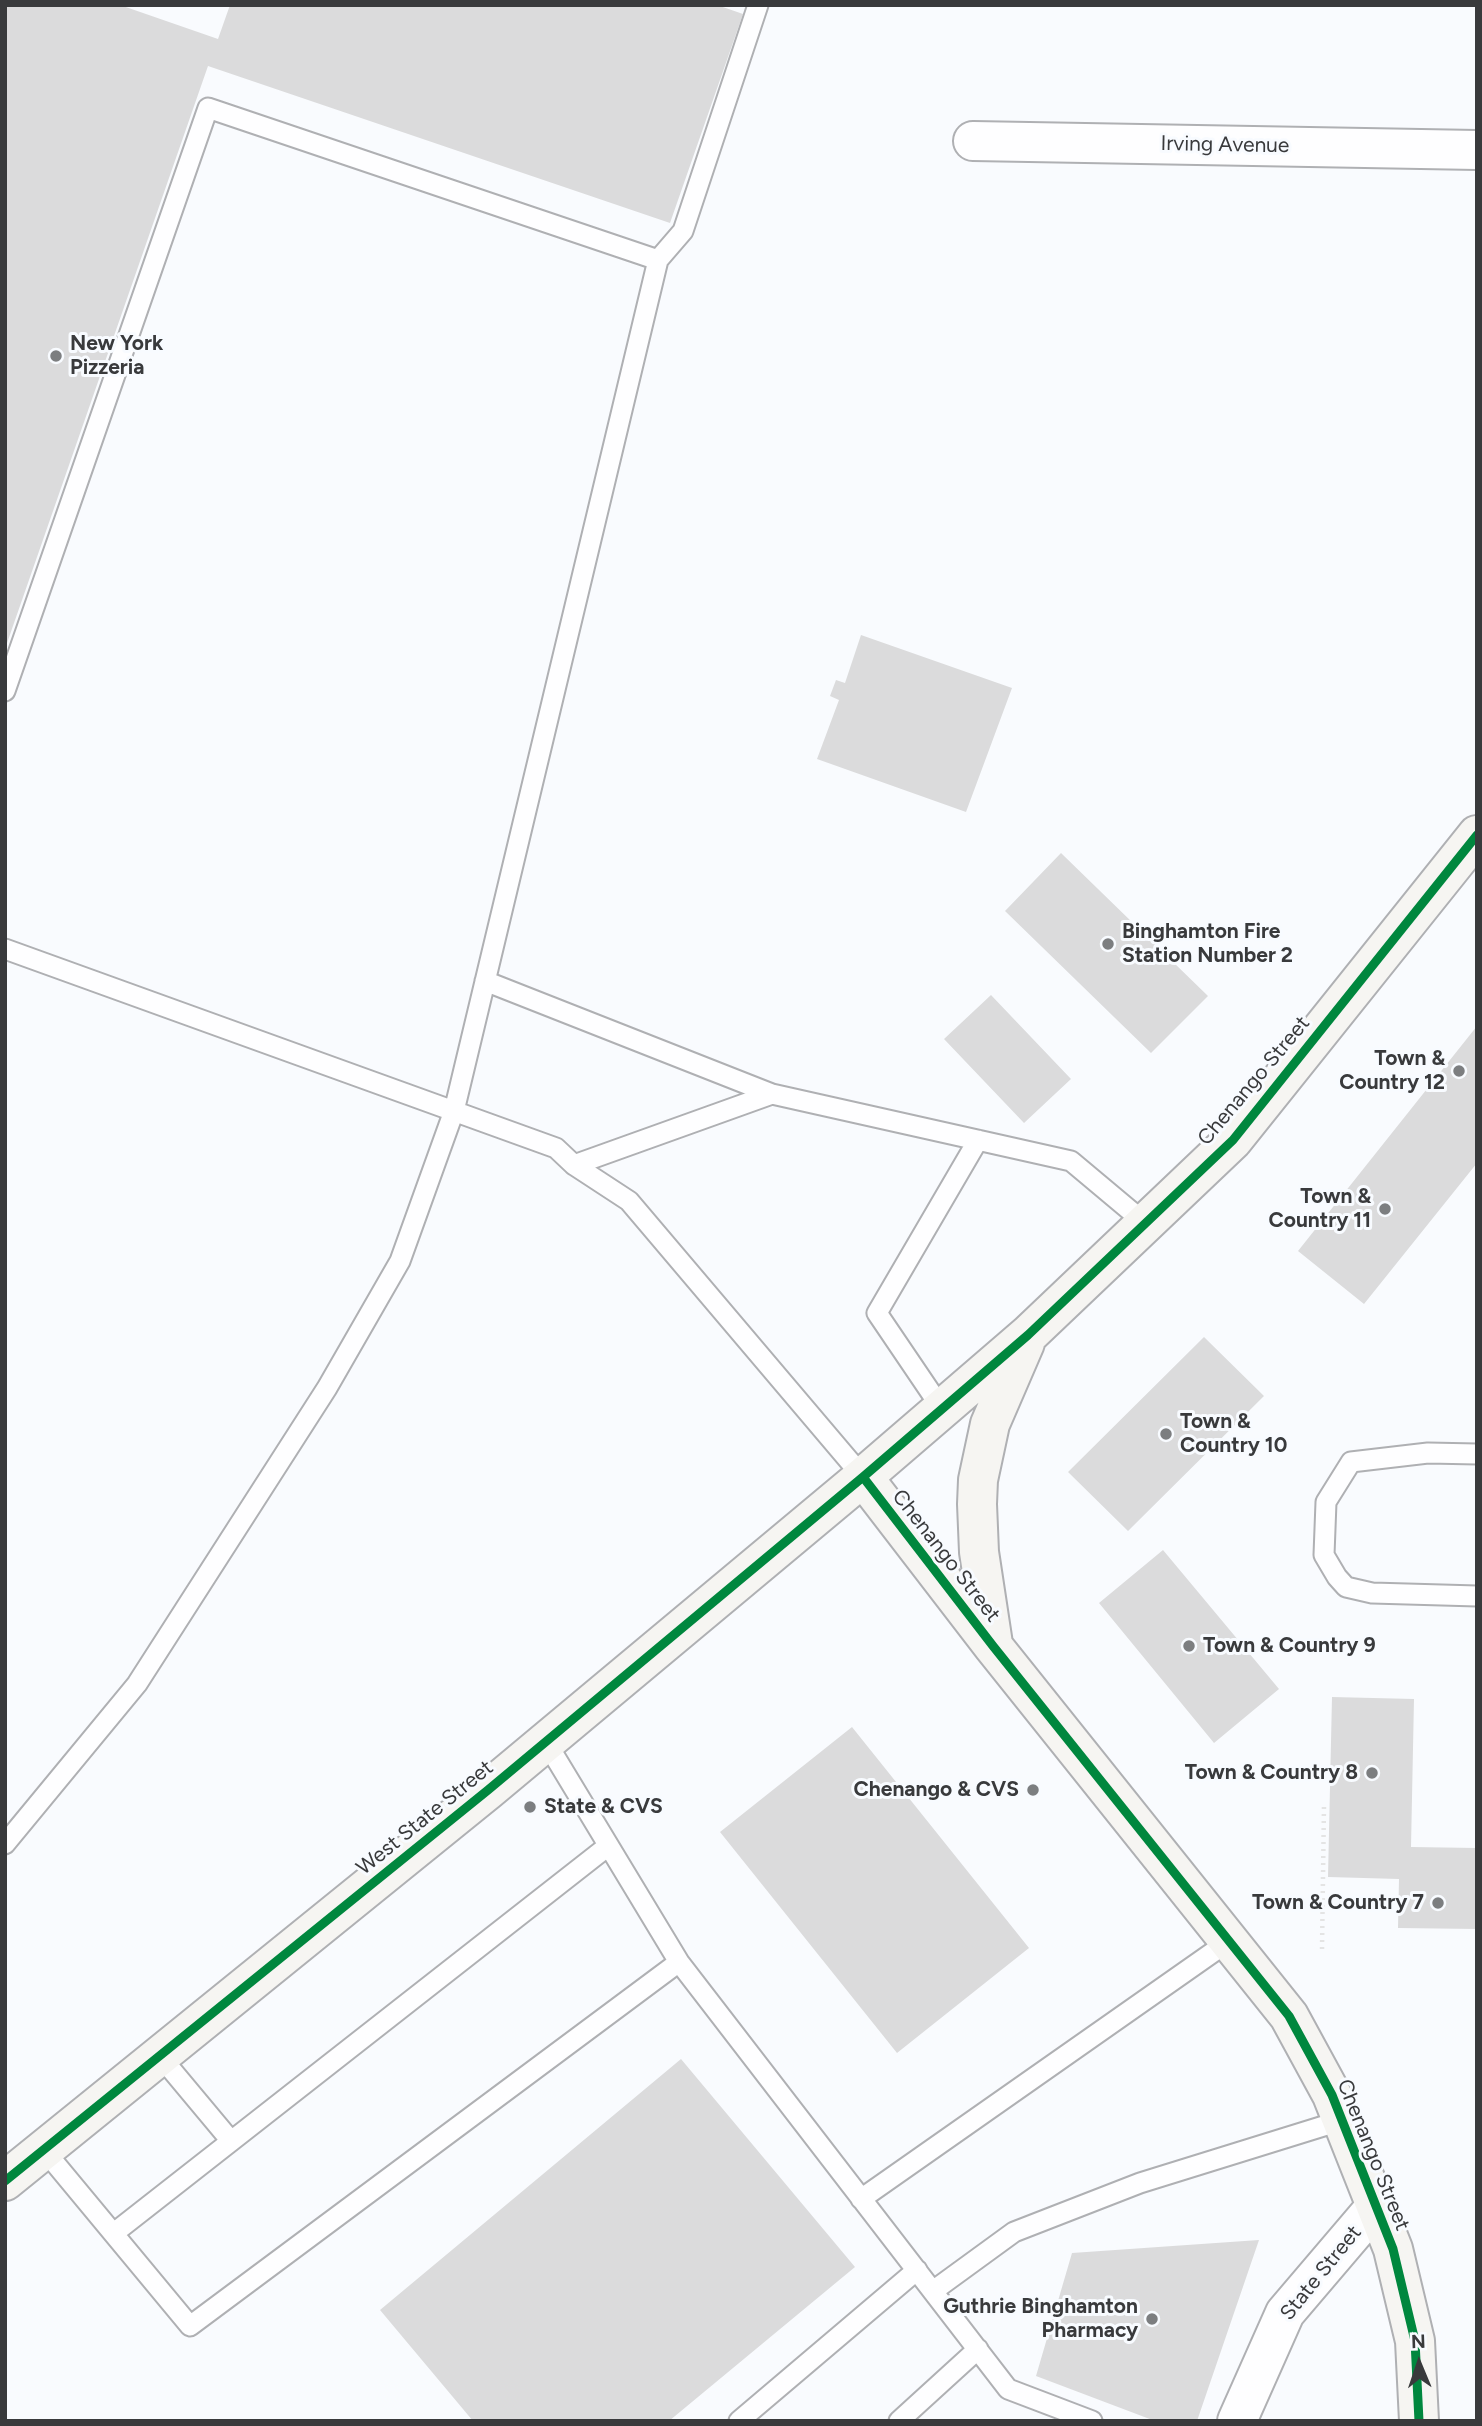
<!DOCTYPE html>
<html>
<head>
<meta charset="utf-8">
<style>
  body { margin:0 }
  #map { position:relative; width:1482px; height:2426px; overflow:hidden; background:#f9fbfe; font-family:Figtree,sans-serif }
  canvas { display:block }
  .frame { position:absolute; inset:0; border:7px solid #393a3c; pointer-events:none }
  .north { position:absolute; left:1384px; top:2328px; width:70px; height:70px; -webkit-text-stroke:5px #f8fbff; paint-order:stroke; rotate:358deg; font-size:19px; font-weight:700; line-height:28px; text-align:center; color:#393a3c }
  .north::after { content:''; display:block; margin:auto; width:24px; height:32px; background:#393a3c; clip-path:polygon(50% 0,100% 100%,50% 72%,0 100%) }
</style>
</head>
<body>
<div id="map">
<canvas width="1482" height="2426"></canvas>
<div class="frame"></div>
<div class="north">N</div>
</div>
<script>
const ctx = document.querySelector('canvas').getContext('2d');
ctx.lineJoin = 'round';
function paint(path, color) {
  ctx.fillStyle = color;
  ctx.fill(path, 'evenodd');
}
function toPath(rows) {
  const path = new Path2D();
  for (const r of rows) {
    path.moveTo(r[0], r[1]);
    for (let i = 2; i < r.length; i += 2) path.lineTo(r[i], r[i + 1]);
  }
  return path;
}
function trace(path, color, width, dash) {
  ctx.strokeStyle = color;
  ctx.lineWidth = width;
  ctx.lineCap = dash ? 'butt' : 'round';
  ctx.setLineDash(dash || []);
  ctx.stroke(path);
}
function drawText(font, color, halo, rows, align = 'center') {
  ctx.font = font + ' Figtree,sans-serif';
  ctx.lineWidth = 6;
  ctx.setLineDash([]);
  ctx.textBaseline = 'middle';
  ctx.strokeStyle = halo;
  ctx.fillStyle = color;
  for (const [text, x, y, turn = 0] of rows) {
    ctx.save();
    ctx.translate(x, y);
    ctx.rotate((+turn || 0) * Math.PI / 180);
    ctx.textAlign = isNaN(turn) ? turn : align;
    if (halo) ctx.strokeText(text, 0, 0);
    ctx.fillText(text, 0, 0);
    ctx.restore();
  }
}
paint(toPath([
  [5,5,120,5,218,39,230,5,717,5,743,14,670,223,208,66,6,646],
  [861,635,1012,688,966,812,817,759,839,700,830,696,836,680,845,683],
  [1061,853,1208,996,1151,1053,1005,911],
  [991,995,1071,1079,1024,1123,944,1039],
  [1477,1026,1477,1163,1364,1304,1298,1251],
  [1204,1337,1264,1396,1128,1531,1068,1472],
  [1163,1550,1279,1689,1214,1743,1099,1603],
  [1332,1697,1414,1699,1411,1847,1477,1848,1477,1929,1398,1928,1399,1879,1328,1877],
  [852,1727,1029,1948,897,2053,720,1832],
  [681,2059,855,2267,669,2421,473,2421,380,2310],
  [1259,2240,1197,2421,1155,2421,1036,2376,1072,2253]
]), '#dbdbdc');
const lane = toPath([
  [5,691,208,108,658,260],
  [5,949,556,1148,574,1165,629,1201,863,1477],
  [485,981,772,1094],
  [574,1165,772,1094,1071,1161,1145,1223],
  [942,1409,877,1313,978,1140],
  [1477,1454,1428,1453,1351,1462,1326,1502,1324,1555,1337,1577,1346,1587,1372,1593,1477,1596],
  [546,1742,679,1962,1008,2389,1092,2421],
  [5,1844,137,1684,327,1388,400,1261,454,1111,658,260,683,231,758,5],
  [160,2056,231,2141],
  [44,2150,190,2326,679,1962],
  [861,2199,1229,1941],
  [114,2233,608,1846],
  [933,2291,1014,2232,1140,2183,1343,2120],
  [739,2421,917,2270],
  [899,2421,978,2349]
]);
const street = toPath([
  [973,141,1477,150],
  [1237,2421,1285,2313,1377,2205]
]);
const secondary = toPath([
  [863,1477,993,1646,1289,2016,1332,2095,1393,2249,1415,2341,1419,2421],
  [993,1644,979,1552,977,1504,978,1480,990,1424,1025,1343],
  [5,2181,488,1790,863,1477,1028,1335,1233,1140,1477,835]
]);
trace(lane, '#afb0b3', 23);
trace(street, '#afb0b3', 42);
trace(secondary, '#afb0b3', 42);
trace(toPath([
  [1322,1949,1324,1805]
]), '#e4e4e4', 4.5, [2, 5]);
trace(lane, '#fefeff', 19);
trace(street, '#fefeff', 38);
trace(secondary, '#f6f5f2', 38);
trace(toPath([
  [863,1477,993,1646,1289,2016,1332,2095,1393,2249,1415,2341,1419,2421],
  [5,2181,488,1790,863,1477,1028,1335,1233,1140,1477,835]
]), '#00873e', 9);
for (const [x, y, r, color] of [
  [56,356,7,"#7c7e80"],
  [1108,944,7,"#7c7e80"],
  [1459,1071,7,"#7c7e80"],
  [1385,1209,7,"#7c7e80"],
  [1166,1434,7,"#7c7e80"],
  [1189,1646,7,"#7c7e80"],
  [1372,1773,7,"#7c7e80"],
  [1033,1790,7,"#7c7e80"],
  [530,1807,7,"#7c7e80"],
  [1438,1903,7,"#7c7e80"],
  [1152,2319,7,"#7c7e80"]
]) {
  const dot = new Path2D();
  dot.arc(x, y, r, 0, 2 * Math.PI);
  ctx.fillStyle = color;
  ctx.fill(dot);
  trace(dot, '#f8fbff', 2.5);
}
drawText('21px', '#393a3c', '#f8fbff', [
  ["Irving Avenue",1225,145,1],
  ["Chenango Street",1254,1081,-50],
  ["Chenango Street",946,1556,52],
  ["West State Street",425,1818,-39],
  ["Chenango Street",1373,2155,68],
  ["State Street",1321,2273,-51]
]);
drawText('bold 21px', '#393a3c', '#f8fbff', [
  ["New York",70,344,"left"],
  ["Pizzeria",70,368,"left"],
  ["Binghamton Fire",1122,932,"left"],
  ["Station Number 2",1122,956,"left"],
  ["Town &",1445,1059],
  ["Country 12",1445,1083],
  ["Town &",1371,1197],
  ["Country 11",1371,1221],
  ["Town &",1180,1422,"left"],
  ["Country 10",1180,1446,"left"],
  ["Town & Country 9",1203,1646,"left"],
  ["Town & Country 8",1358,1773],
  ["Chenango & CVS",1019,1790],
  ["State & CVS",544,1807,"left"],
  ["Town & Country 7",1424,1903],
  ["Guthrie Binghamton",1138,2307],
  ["Pharmacy",1138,2331]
], 'right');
</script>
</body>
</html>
